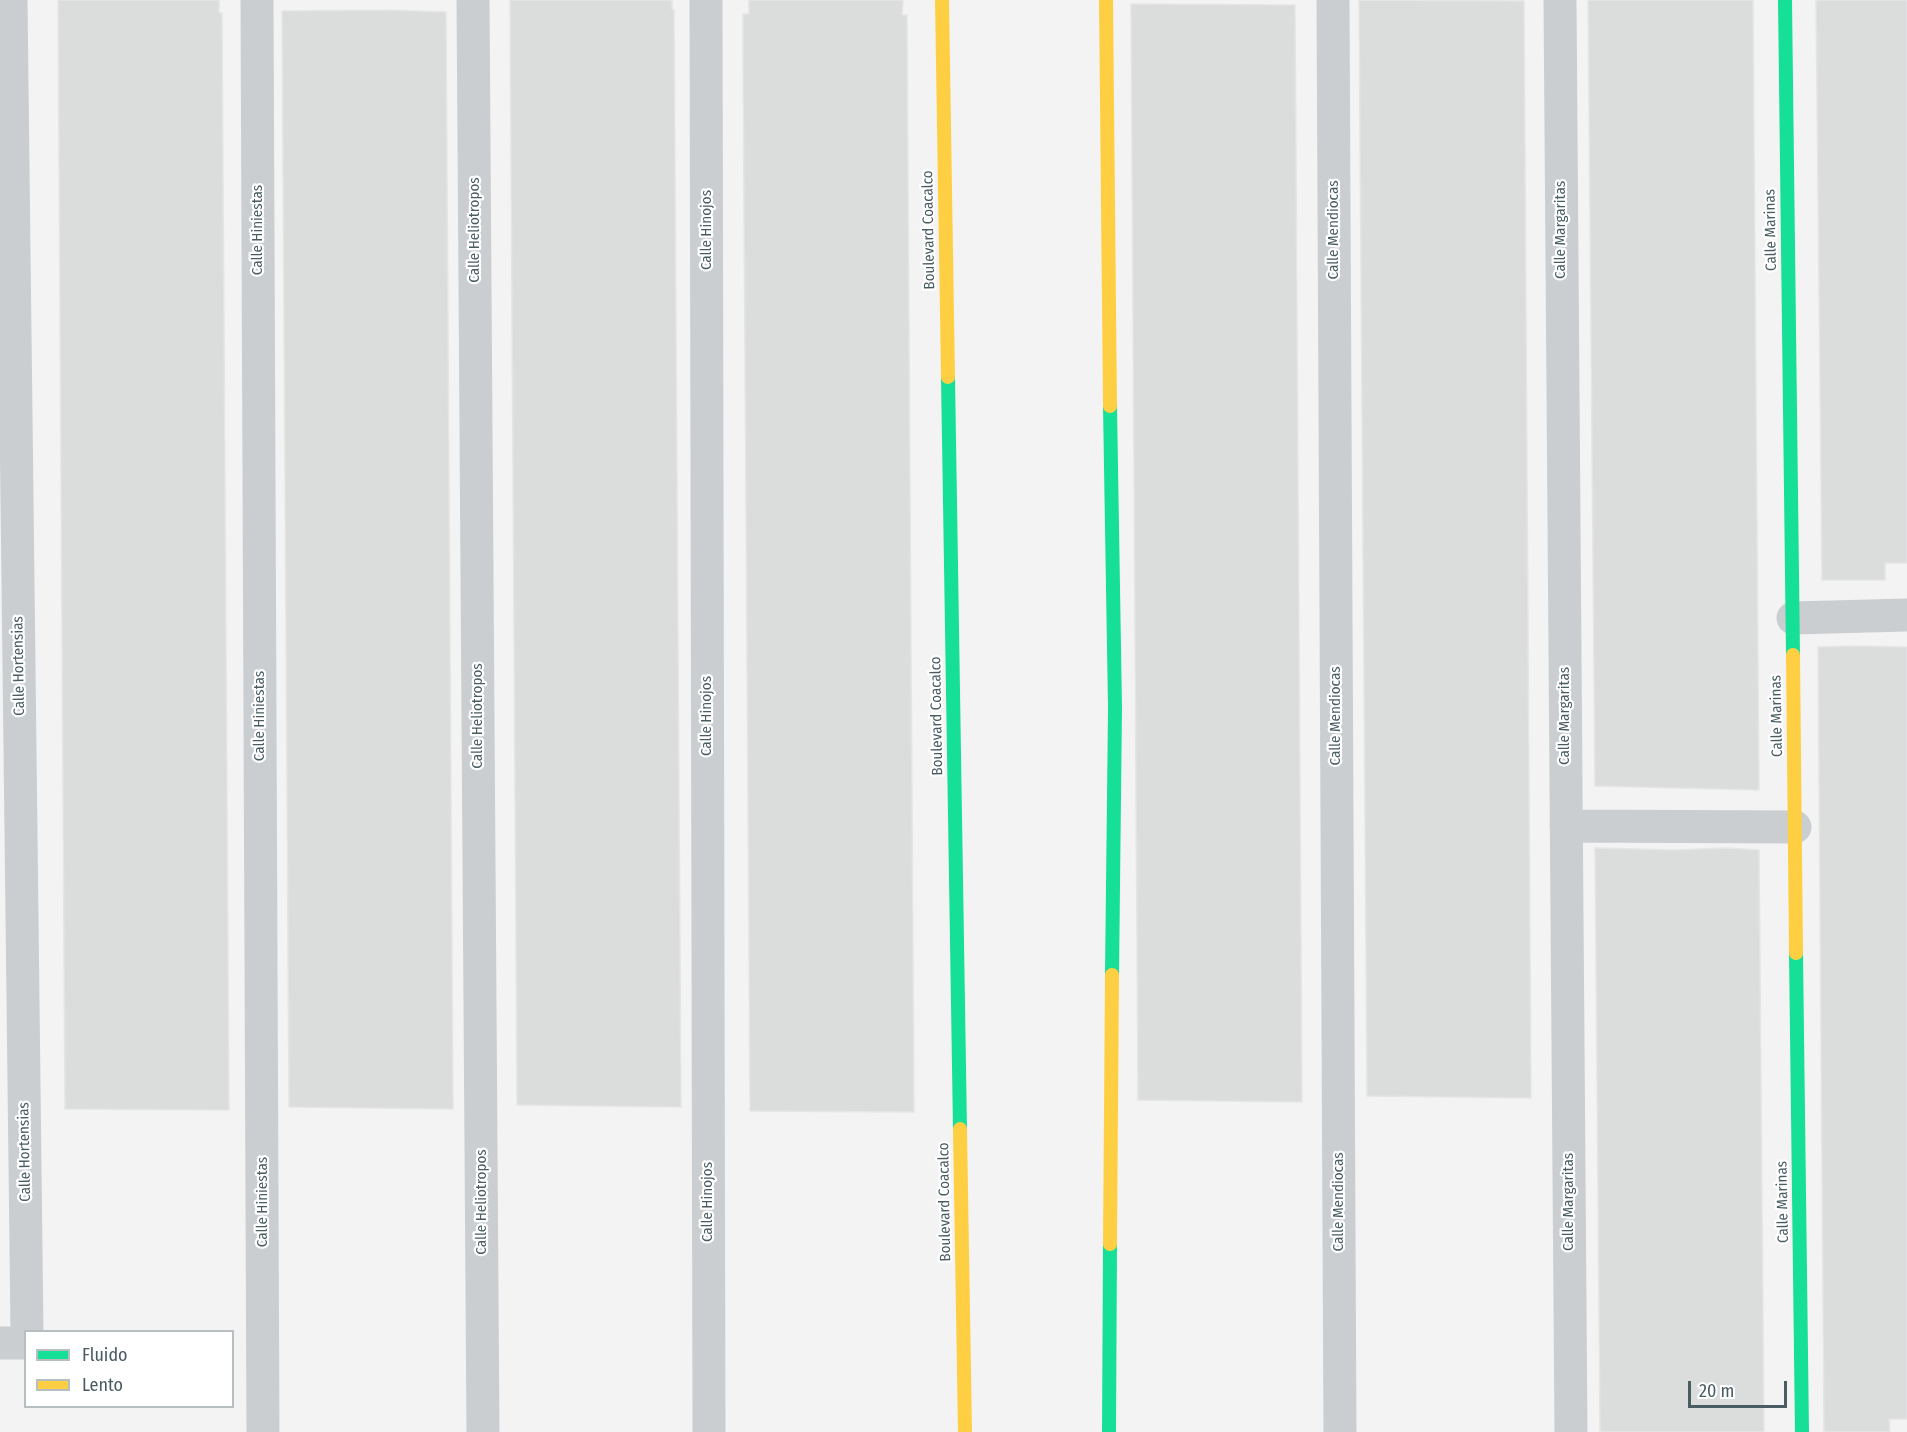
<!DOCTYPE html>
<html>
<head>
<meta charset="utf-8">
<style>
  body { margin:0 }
  #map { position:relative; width:1907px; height:1432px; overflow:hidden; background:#f4f3f3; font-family:"Fira Sans Condensed",sans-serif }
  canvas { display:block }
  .legend { position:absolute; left:24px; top:1330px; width:210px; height:78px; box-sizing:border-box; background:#fff; border:2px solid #b6bec0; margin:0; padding:8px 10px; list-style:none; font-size:18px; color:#485c62 }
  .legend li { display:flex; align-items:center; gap:12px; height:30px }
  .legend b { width:30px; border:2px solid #b6bec0 }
  .scale { position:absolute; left:1688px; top:1381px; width:99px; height:27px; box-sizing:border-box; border:3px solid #485c62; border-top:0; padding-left:8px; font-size:18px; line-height:21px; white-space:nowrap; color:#485c62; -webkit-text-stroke:4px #fff; paint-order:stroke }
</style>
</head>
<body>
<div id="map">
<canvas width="1907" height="1432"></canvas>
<ul class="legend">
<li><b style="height:8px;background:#16e098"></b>Fluido</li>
<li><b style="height:8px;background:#ffcf43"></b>Lento</li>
</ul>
<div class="scale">20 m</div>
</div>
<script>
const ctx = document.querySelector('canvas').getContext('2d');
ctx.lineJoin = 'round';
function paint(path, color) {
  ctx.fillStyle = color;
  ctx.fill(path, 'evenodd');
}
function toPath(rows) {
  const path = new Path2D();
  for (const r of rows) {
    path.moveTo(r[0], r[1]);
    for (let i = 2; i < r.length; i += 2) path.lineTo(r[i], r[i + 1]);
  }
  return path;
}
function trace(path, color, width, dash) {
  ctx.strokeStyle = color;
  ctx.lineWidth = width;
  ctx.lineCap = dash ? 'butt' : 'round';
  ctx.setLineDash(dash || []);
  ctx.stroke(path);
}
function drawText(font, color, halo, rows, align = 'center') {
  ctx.font = font + ' "Fira Sans Condensed",sans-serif';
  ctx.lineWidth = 4.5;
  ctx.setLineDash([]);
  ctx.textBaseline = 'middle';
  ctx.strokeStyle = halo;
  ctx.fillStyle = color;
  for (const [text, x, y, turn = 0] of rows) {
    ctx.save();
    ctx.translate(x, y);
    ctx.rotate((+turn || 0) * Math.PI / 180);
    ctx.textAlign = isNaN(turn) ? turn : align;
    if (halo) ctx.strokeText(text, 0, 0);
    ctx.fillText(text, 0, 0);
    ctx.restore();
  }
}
const building = toPath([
  [58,0,219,0,219,13,222,13,229,1110,65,1109,58,0],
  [510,0,672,0,672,9,674,10,681,1107,517,1105,510,0],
  [749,0,903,0,902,15,907,15,914,1112,750,1111,743,58,743,14,749,14,749,0],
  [1359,0,1524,1,1531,1098,1367,1096,1359,0],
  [1588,0,1753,0,1759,790,1595,786,1588,0],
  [1816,0,1907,0,1907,563,1885,563,1885,580,1822,580,1816,0],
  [1131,4,1295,5,1302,1102,1138,1100,1131,4],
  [387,10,446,12,453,1109,289,1107,282,11,387,10],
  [1855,646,1907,647,1907,1419,1889,1419,1890,1432,1824,1432,1818,647,1855,646],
  [1595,848,1675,850,1726,848,1759,850,1764,1432,1600,1432,1595,848]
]);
paint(building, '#dbdcdc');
trace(building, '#e5e5e6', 1.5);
trace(toPath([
  [11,0,27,1332],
  [257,0,263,1432],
  [473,0,483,1432],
  [706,0,709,1432],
  [1333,0,1340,1432],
  [1560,0,1571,1432],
  [1793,618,1907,615],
  [1566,826,1795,827],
  [0,1343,26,1343]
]), '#caced0', 33);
trace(toPath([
  [1785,0,1793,655],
  [948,377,960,1129],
  [1110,406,1115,708,1112,975],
  [1796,953,1802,1432],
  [1109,1432,1110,1244]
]), '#16e098', 14);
trace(toPath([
  [942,0,948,377],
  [1106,0,1110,406],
  [1793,655,1796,953],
  [960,1129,965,1432],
  [1110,1244,1112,975]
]), '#ffcf43', 14);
drawText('15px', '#485c62', '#fff', [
  ["Calle Hiniestas",258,230,-90],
  ["Calle Heliotropos",475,230,-90],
  ["Calle Hinojos",707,230,-90],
  ["Boulevard Coacalco",929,230,-91],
  ["Calle Mendiocas",1334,230,-90],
  ["Calle Margaritas",1561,230,-90],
  ["Calle Marinas",1771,230,-91],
  ["Calle Hortensias",19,666,-91],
  ["Calle Hiniestas",260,716,-90],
  ["Calle Heliotropos",478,716,-90],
  ["Calle Hinojos",707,716,-90],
  ["Boulevard Coacalco",937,716,-91],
  ["Calle Mendiocas",1336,716,-90],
  ["Calle Margaritas",1565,716,-90],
  ["Calle Marinas",1777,716,-91],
  ["Calle Hortensias",25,1152,-91],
  ["Calle Hiniestas",263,1202,-90],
  ["Calle Heliotropos",482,1202,-90],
  ["Calle Hinojos",708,1202,-90],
  ["Boulevard Coacalco",945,1202,-91],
  ["Calle Mendiocas",1339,1202,-90],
  ["Calle Margaritas",1569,1202,-90],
  ["Calle Marinas",1783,1202,-91]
]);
</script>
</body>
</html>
